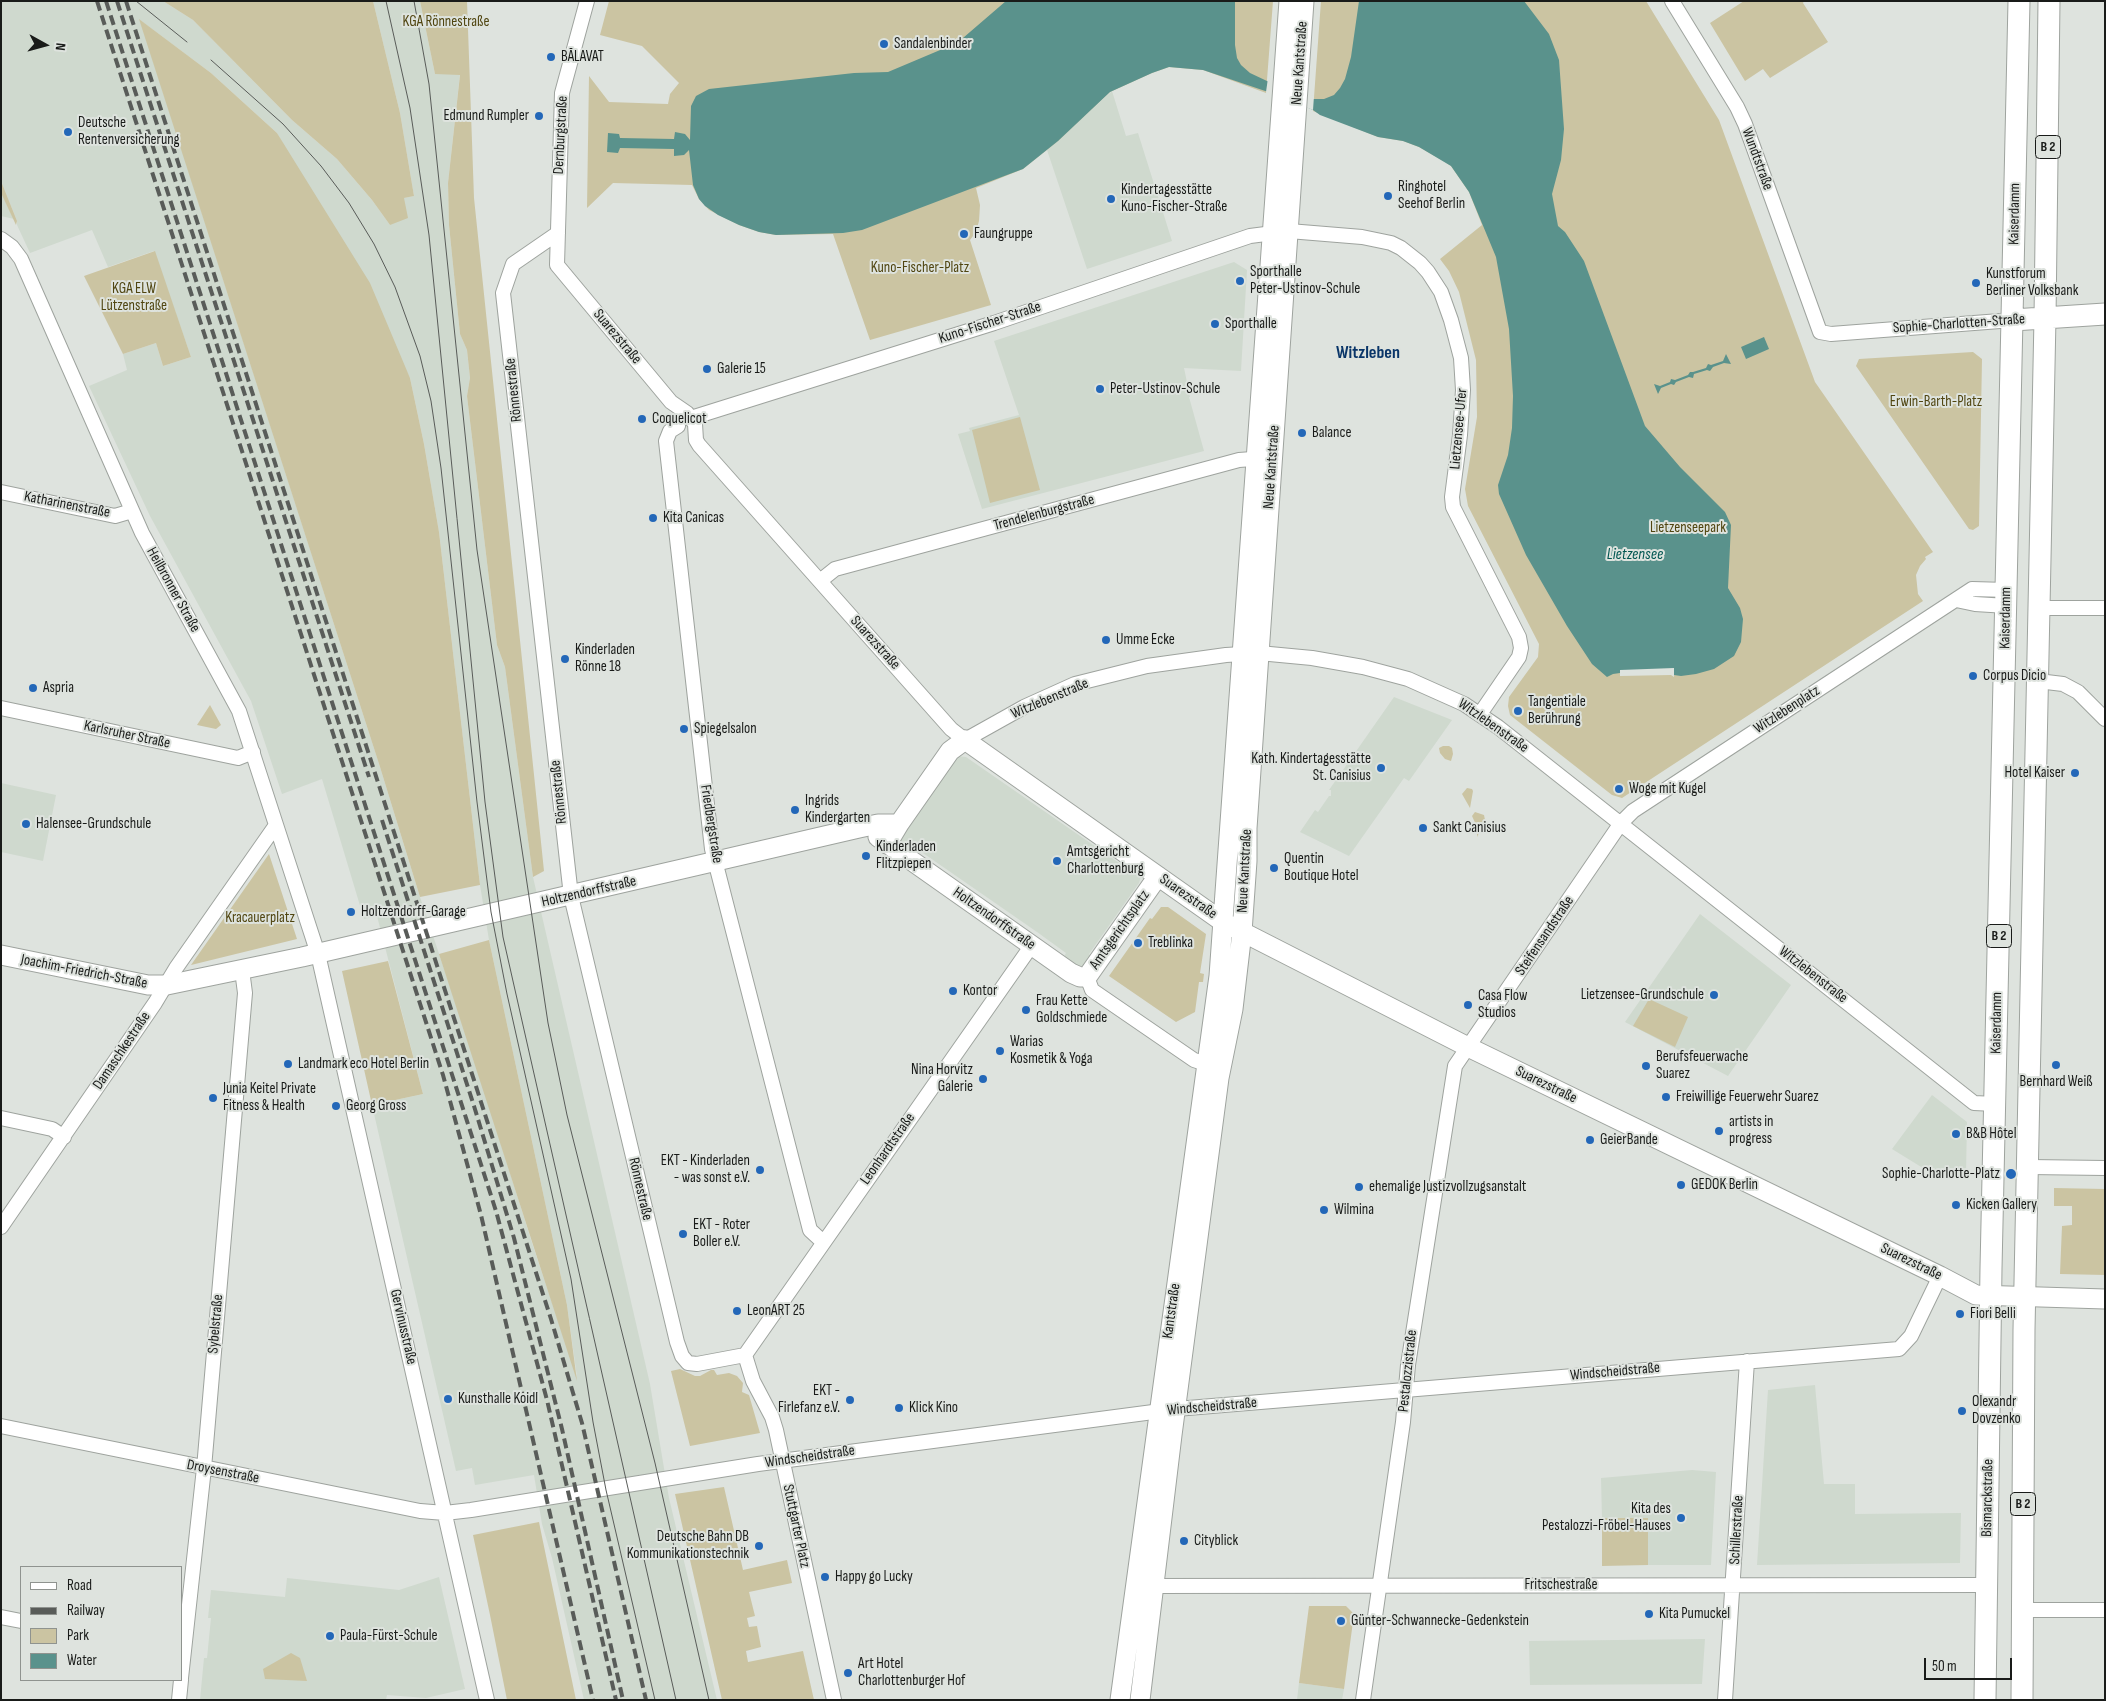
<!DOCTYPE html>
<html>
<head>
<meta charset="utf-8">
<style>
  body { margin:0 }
  #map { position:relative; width:2106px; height:1701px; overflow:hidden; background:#dee3de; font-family:"Sofia Sans Condensed",sans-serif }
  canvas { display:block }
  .frame { position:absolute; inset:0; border:2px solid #191b19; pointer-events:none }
  .legend { position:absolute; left:20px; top:1566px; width:162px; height:115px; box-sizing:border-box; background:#dee3de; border:1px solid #8f938f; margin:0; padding:6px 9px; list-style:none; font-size:15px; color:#191b19 }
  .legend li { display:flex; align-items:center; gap:10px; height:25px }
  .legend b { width:25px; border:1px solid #8f938f }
  .north { position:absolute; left:20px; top:20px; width:50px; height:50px; -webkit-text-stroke:4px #dee3de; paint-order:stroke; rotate:97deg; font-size:14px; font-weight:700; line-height:20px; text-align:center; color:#191b19 }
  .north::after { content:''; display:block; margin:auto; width:18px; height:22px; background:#191b19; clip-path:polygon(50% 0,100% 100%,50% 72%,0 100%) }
  .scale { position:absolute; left:1924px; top:1658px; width:88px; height:22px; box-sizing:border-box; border:2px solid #191b19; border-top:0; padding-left:6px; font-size:15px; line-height:18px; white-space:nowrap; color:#191b19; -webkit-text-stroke:4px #dee3de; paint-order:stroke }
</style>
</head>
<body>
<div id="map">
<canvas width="2106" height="1701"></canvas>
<div class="frame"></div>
<ul class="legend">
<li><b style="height:6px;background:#fff"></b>Road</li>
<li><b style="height:6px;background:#595c59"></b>Railway</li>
<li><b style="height:14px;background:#cbc4a2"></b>Park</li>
<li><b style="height:14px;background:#5a928c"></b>Water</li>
</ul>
<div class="north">N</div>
<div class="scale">50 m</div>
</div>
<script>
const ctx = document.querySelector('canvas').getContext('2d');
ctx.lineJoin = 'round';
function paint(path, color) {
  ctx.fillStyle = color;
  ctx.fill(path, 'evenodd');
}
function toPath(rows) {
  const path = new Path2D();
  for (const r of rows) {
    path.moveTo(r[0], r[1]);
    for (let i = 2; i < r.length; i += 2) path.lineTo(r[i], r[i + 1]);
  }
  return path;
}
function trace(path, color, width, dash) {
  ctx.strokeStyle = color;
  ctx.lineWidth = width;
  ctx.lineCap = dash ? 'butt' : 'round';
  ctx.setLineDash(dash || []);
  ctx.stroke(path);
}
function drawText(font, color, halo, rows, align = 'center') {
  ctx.font = font + ' "Sofia Sans Condensed",sans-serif';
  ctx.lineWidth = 4;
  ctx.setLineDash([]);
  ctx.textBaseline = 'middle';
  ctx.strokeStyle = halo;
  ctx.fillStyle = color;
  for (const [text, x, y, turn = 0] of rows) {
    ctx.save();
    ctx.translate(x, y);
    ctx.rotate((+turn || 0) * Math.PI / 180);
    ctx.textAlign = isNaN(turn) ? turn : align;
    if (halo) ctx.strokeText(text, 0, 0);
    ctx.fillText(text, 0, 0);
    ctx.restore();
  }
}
paint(toPath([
  [1,1,163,1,193,20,292,120,337,159,372,200,390,225,404,198,414,196,400,113,373,1,420,1,435,74,460,74,448,183,449,225,460,334,467,350,470,378,467,396,497,645,505,667,533,877,650,1384,669,1498,717,1700,584,1700,552,1558,542,1524,534,1475,475,1485,472,1468,456,1471,372,1105,423,1094,377,916,364,919,322,779,282,794,251,701,150,516,89,386,127,370,123,354,156,343,163,366,191,357,154,251,108,267,92,230,30,253,17,225,17,221,1,181],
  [140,20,211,73,277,133,410,378,424,444,439,532,480,885,489,940,567,1305,577,1377,533,1246,474,1058,420,897,380,767],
  [1112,91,1126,136,1138,133,1172,241,1087,269,1047,150],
  [1,193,14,219,1,216],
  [1234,262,1247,270,1241,371,1184,368,1190,397,1189,397,1204,451,982,509,958,434,970,431,969,428,1019,415,994,341],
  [1394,697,1452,720,1409,781,1404,778,1349,856,1300,832,1315,810,1318,812,1329,796,1331,796,1331,790,1329,790],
  [957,756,966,757,1122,865,1135,865,1142,873,1139,883,1089,954,1092,957,1087,964,1079,967,1062,960,1066,953,1037,932,910,844,901,847,897,835],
  [1,783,56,795,43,861,1,852],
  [1700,914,1791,985,1728,1076,1625,1022],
  [1932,1095,1967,1122,1966,1173,1931,1173,1892,1149],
  [1815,1385,1824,1484,1855,1484,1855,1514,1961,1513,1960,1563,1757,1565,1768,1390],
  [1692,1470,1716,1472,1711,1565,1648,1565,1648,1518,1602,1518,1601,1478],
  [439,1577,465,1689,426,1698,387,1695,386,1700,200,1700,204,1658,207,1658,211,1618,208,1618,211,1590,285,1597,287,1578,399,1590],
  [1705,1639,1702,1684,1530,1685,1529,1641],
  [1299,1683,1344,1689,1342,1700,1297,1700]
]), '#cfd9ce');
paint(toPath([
  [163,1,373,1,400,113,414,196,404,198,408,218,390,225,372,200,337,159,292,120,193,20],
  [420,1,467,1,474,198,544,871,533,877,505,667,497,645,467,396,470,378,467,350,460,334,449,225,448,183,460,75,435,74],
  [609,1,1273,1,1266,93,1203,70,1169,67,1152,73,1110,92,1058,141,1023,169,976,188,980,205,979,221,976,232,970,240,991,305,870,340,833,234,776,235,759,232,739,225,709,210,699,199,692,185,613,183,587,208,589,76,609,102,668,104,670,94,679,83,642,46,600,35],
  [1321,1,1646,1,1719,120,1815,382,1933,552,1925,557,1926,559,1920,566,1916,575,1918,594,1923,601,1622,798,1612,795,1510,715,1508,706,1509,697,1538,657,1539,644,1468,506,1465,489,1477,417,1476,360,1459,292,1449,271,1440,259,1482,225,1469,192,1451,166,1445,162,1419,147,1403,141,1378,137,1313,111],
  [1744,1,1804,1,1803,3,1828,42,1770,78,1763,69,1745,81,1710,23],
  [139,19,211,73,277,133,370,283,410,378,424,444,439,532,480,885,420,897,380,767],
  [1,181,17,221,16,225,1,193],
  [155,251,191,357,163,366,156,343,123,354,84,276],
  [1973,352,1982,359,1979,526,1973,530,1969,529,1856,366,1859,359],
  [1020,417,1040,490,990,503,972,430],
  [210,705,221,725,216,729,197,725],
  [1443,746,1449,746,1452,748,1453,754,1451,761,1445,759,1440,753,1439,748],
  [1467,788,1472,789,1473,791,1470,808,1462,794],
  [1475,812,1484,815,1485,820,1477,837,1477,827,1472,816],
  [269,854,297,939,191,965],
  [1161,907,1168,907,1206,934,1200,973,1204,974,1203,982,1199,982,1195,1012,1176,1022,1109,976,1150,918,1152,919],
  [489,940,567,1305,577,1381,439,954],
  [388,961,423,1094,372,1105,342,971],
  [1649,999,1688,1017,1675,1047,1633,1026],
  [2054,1188,2105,1189,2105,1275,2060,1274,2062,1226,2072,1225,2072,1206,2054,1206],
  [680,1369,695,1376,700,1376,711,1370,714,1370,717,1375,729,1373,737,1376,743,1383,742,1392,749,1395,760,1433,690,1446,671,1371],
  [724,1487,743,1570,787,1560,792,1583,749,1592,755,1616,747,1618,749,1627,757,1626,761,1647,746,1651,748,1662,803,1651,814,1700,722,1700,675,1494],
  [1602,1518,1648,1518,1648,1565,1602,1566],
  [539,1522,541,1532,576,1700,507,1700,490,1615,473,1535],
  [1309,1606,1346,1606,1354,1614,1344,1689,1299,1683],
  [291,1653,300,1658,307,1681,265,1679,263,1669]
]), '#cbc4a2');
paint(toPath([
  [1006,1,1235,1,1235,45,1237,58,1241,65,1250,73,1267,81,1313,99,1324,99,1334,95,1340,88,1345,79,1351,57,1359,1,1524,1,1549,34,1559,60,1564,129,1561,160,1552,194,1558,226,1565,232,1584,261,1645,426,1680,467,1725,512,1731,525,1728,588,1740,608,1743,619,1741,642,1734,656,1714,669,1696,674,1681,676,1674,675,1673,673,1620,673,1613,674,1607,677,1592,664,1567,626,1526,555,1499,494,1498,485,1508,455,1512,428,1513,396,1509,329,1496,257,1469,192,1451,166,1419,147,1403,141,1378,137,1320,115,1313,110,1283,97,1203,70,1169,67,1152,73,1110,92,1058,141,1023,169,1007,175,862,230,843,233,776,235,759,232,739,225,718,215,705,206,699,199,693,185,689,150,684,155,674,156,674,149,620,148,618,153,607,152,608,133,619,134,620,138,674,139,675,132,685,134,690,140,691,106,696,96,709,89,854,73,888,72,952,45,963,38],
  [1764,337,1769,349,1746,359,1741,347],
  [1726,354,1731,364,1724,363,1713,367,1710,371,1707,370,1694,374,1693,378,1689,377,1676,382,1674,385,1671,384,1661,388,1658,394,1654,384,1660,386,1670,382,1671,379,1675,380,1688,375,1690,372,1693,372,1706,368,1708,364,1711,365,1723,361]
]), '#5a928c');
paint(toPath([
  [1268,78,1314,96,1313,110,1266,92],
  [1674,668,1674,677,1671,675,1620,676,1620,670]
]), '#dee3de');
const street = toPath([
  [587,1,562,93,557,265,671,402,687,413,695,424,696,440,699,445,951,729,965,740,1024,707,1075,684,1147,666,1226,655,1259,653,1312,658,1363,667,1408,679,1464,704,1498,727,1974,1103,1995,1104],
  [1672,1,1737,107,1745,124,1820,332,1831,334,2013,320],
  [558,233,513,264,503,293,571,896,677,1342,682,1356,688,1363,697,1364,745,1355,753,1381,772,1417,776,1430,834,1700],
  [1,239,12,247,21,259,142,533,239,711,318,954,487,1700],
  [691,418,994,323,1250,236,1289,231,1362,237,1391,243,1401,248,1420,263,1428,272,1441,292,1451,320,1461,358,1463,390,1460,435,1452,497,1453,507,1519,637,1521,648,1519,657,1480,714],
  [678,426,670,431,666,441,712,849,810,1230,823,1242],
  [1,492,115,516,132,511],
  [820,581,835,569,1239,460,1266,458],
  [1956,600,1975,604,2007,606],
  [2039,608,2105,608],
  [2038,681,2063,684,2078,692,2105,719],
  [1,708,238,758,253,752],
  [1087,977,1092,990,1194,1060,1206,1064],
  [1,1118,52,1129,64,1137],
  [2029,1167,2105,1168],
  [1,1227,155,1003,176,968,276,825],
  [745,1355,1032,945],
  [1,1426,420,1511,445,1513,471,1510,758,1464,1176,1409,1899,1349,1911,1336,1940,1276],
  [1145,1586,1987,1585],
  [2023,1610,2105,1610],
  [1,1617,21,1621],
  [181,1678,204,1468,245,993,242,970],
  [179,1700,181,1680],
  [1363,1700,1403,1422,1408,1365,1455,1066,1621,823,1633,811,1972,589,2007,590],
  [1725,1700,1747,1361]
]);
const secondary = toPath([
  [878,837,1071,973,1080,977,1087,977,1158,876],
  [887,844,899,824,950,751,965,740,1223,922,1468,1047,1940,1276,1976,1295,2105,1299],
  [1,955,148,985,167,985,302,957,859,828,878,824,899,824],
  [1120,1700,1219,976,1289,1],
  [1140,1700,1172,1435,1219,1078,1233,1009,1242,932,1247,861,1247,828,1304,1]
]);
const primary = toPath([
  [2013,320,2105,314],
  [1985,1700,1991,1268,2019,1],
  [2022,1700,2024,1329,2045,318,2049,1]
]);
trace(street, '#9ea39e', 16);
trace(secondary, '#9ea39e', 21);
trace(primary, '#9ea39e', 23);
trace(street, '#fff', 14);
trace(secondary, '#fff', 19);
trace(primary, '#fff', 21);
trace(toPath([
  [136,1,187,42],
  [386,1,410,108,429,235,485,802,503,937,676,1700],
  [414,1,429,84,477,550,548,1023,567,1115,655,1463,709,1700],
  [211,60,283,124,321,166,349,203,374,244,395,287,420,356,431,401,441,468,477,802,491,912,507,994,571,1279,593,1422,606,1490,655,1700]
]), '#595c59', 1);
trace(toPath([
  [97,1,443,1075,481,1215,593,1700],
  [106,1,496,1211,547,1400,616,1700],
  [117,1,369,777],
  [126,1,551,1319,582,1423,646,1700],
  [382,820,474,1106,514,1238,562,1429,623,1700]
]), '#595c59', 4, [10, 5]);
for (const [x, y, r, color] of [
  [884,44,5,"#2367b8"],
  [551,57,5,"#2367b8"],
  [539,116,5,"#2367b8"],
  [68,132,5,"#2367b8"],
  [1388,196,5,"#2367b8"],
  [1111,199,5,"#2367b8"],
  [964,234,5,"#2367b8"],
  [1240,281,5,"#2367b8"],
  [1976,283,5,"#2367b8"],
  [1215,324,5,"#2367b8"],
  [707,369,5,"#2367b8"],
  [1100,389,5,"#2367b8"],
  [642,419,5,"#2367b8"],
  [1302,433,5,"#2367b8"],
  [653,518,5,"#2367b8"],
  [1106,640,5,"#2367b8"],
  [565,659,5,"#2367b8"],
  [1973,676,5,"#2367b8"],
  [33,688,5,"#2367b8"],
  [1518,711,5,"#2367b8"],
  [684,729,5,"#2367b8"],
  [1381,768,5,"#2367b8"],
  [2075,773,5,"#2367b8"],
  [1619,789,5,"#2367b8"],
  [795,810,5,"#2367b8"],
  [26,824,5,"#2367b8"],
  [1423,828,5,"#2367b8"],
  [866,856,5,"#2367b8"],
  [1057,861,5,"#2367b8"],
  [1274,868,5,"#2367b8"],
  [351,912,5,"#2367b8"],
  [1138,943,5,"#2367b8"],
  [953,991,5,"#2367b8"],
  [1714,995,5,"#2367b8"],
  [1468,1005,5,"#2367b8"],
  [1026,1010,5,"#2367b8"],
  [1000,1051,5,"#2367b8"],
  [288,1064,5,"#2367b8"],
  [2056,1065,5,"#2367b8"],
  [1646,1066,5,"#2367b8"],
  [983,1079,5,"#2367b8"],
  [1666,1097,5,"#2367b8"],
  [213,1098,5,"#2367b8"],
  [336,1106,5,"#2367b8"],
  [1719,1131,5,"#2367b8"],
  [1956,1134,5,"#2367b8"],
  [1590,1140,5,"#2367b8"],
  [760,1170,5,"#2367b8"],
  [2011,1174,6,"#2367b8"],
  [1681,1185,5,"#2367b8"],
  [1359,1187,5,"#2367b8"],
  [1956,1205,5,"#2367b8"],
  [1324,1210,5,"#2367b8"],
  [683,1234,5,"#2367b8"],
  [737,1311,5,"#2367b8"],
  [1960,1314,5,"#2367b8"],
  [448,1399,5,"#2367b8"],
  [850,1400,5,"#2367b8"],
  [899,1408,5,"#2367b8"],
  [1962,1411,5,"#2367b8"],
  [1681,1518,5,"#2367b8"],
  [1184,1541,5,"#2367b8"],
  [759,1546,5,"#2367b8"],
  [825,1577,5,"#2367b8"],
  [1649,1614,5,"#2367b8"],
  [1341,1621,5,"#2367b8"],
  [330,1636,5,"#2367b8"],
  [848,1673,5,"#2367b8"]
]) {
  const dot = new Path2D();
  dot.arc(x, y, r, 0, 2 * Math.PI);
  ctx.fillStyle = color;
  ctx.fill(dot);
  trace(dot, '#dee3de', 2);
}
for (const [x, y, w] of [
  [2048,147,25],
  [1999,936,25],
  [2023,1504,25]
]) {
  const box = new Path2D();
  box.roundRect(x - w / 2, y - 11.5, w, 23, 4);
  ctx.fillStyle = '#dee3de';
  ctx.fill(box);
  trace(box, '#191b19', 1);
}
drawText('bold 14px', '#191b19', null, [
  ["B 2",2048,147],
  ["B 2",1999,936],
  ["B 2",2023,1504]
]);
drawText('15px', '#504510', '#dee3de', [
  ["KGA Rönnestraße",446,22],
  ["Kuno-Fischer-Platz",920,268],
  ["KGA ELW",134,289],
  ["Lützenstraße",134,306],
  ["Erwin-Barth-Platz",1936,402],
  ["Lietzenseepark",1688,528],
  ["Kracauerplatz",260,918]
]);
drawText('15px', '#191b19', '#dee3de', [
  ["Sandalenbinder",894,44],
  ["BĀLAVAT",561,57],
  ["Edmund Rumpler",529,116,"right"],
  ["Deutsche",78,123],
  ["Rentenversicherung",78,140],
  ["Ringhotel",1398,187],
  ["Seehof Berlin",1398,204],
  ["Kindertagesstätte",1121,190],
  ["Kuno-Fischer-Straße",1121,207],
  ["Faungruppe",974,234],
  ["Sporthalle",1250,272],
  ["Peter-Ustinov-Schule",1250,289],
  ["Kunstforum",1986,274],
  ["Berliner Volksbank",1986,291],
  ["Sporthalle",1225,324],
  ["Galerie 15",717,369],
  ["Peter-Ustinov-Schule",1110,389],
  ["Coquelicot",652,419],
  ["Balance",1312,433],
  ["Kita Canicas",663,518],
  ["Umme Ecke",1116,640],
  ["Kinderladen",575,650],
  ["Rönne 18",575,667],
  ["Corpus Dicio",1983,676],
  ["Aspria",43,688],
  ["Tangentiale",1528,702],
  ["Berührung",1528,719],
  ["Spiegelsalon",694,729],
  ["Kath. Kindertagesstätte",1371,759,"right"],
  ["St. Canisius",1371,776,"right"],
  ["Hotel Kaiser",2065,773,"right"],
  ["Woge mit Kugel",1629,789],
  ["Ingrids",805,801],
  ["Kindergarten",805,818],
  ["Halensee-Grundschule",36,824],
  ["Sankt Canisius",1433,828],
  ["Kinderladen",876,847],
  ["Flitzpiepen",876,864],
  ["Amtsgericht",1067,852],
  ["Charlottenburg",1067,869],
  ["Quentin",1284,859],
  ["Boutique Hotel",1284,876],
  ["Holtzendorff-Garage",361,912],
  ["Treblinka",1148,943],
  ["Kontor",963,991],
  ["Lietzensee-Grundschule",1704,995,"right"],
  ["Casa Flow",1478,996],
  ["Studios",1478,1013],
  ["Frau Kette",1036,1001],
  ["Goldschmiede",1036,1018],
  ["Warias",1010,1042],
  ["Kosmetik & Yoga",1010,1059],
  ["Berufsfeuerwache",1656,1057],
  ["Suarez",1656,1074],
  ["Landmark eco Hotel Berlin",298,1064],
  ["Nina Horvitz",973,1070,"right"],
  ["Galerie",973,1087,"right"],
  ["Bernhard Weiß",2056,1082,"center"],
  ["Junia Keitel Private",223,1089],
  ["Fitness & Health",223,1106],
  ["Freiwillige Feuerwehr Suarez",1676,1097],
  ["Georg Gross",346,1106],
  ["artists in",1729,1122],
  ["progress",1729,1139],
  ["B&B Hôtel",1966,1134],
  ["GeierBande",1600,1140],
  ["EKT - Kinderladen",750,1161,"right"],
  ["- was sonst e.V.",750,1178,"right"],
  ["Sophie-Charlotte-Platz",2000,1174,"right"],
  ["GEDOK Berlin",1691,1185],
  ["ehemalige Justizvollzugsanstalt",1369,1187],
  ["Kicken Gallery",1966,1205],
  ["Wilmina",1334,1210],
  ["EKT - Roter",693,1225],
  ["Boller e.V.",693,1242],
  ["LeonART 25",747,1311],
  ["Fiori Belli",1970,1314],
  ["EKT -",840,1391,"right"],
  ["Firlefanz e.V.",840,1408,"right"],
  ["Kunsthalle Koidl",458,1399],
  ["Olexandr",1972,1402],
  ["Dovzenko",1972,1419],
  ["Klick Kino",909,1408],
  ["Kita des",1671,1509,"right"],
  ["Pestalozzi-Fröbel-Hauses",1671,1526,"right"],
  ["Deutsche Bahn DB",749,1537,"right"],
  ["Kommunikationstechnik",749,1554,"right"],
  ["Cityblick",1194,1541],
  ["Happy go Lucky",835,1577],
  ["Kita Pumuckel",1659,1614],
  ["Günter-Schwannecke-Gedenkstein",1351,1621],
  ["Paula-Fürst-Schule",340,1636],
  ["Art Hotel",858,1664],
  ["Charlottenburger Hof",858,1681]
], 'left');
drawText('15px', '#191b19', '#dee3de', [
  ["Neue Kantstraße",1300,63,-86],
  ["Dernburgstraße",561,135,-87],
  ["Wundtstraße",1757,159,70],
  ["Kaiserdamm",2015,214,-89],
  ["Kuno-Fischer-Straße",990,323,-18],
  ["Sophie-Charlotten-Straße",1959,324,-4],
  ["Suarezstraße",617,337,50],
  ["Rönnestraße",514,390,-96],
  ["Lietzensee-Ufer",1459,429,-85],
  ["Neue Kantstraße",1272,467,-86],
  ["Katharinenstraße",67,505,11],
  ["Trendelenburgstraße",1044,513,-15],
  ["Heilbronner Straße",173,590,61],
  ["Kaiserdamm",2006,618,-89],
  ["Suarezstraße",875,643,48],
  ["Witzlebenstraße",1050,699,-23],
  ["Witzlebenplatz",1787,710,-33],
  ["Witzlebenstraße",1493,726,35],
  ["Karlsruher Straße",127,735,12],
  ["Rönnestraße",559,792,-96],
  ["Friedbergstraße",711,824,81],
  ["Neue Kantstraße",1245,871,-87],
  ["Holtzendorffstraße",589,892,-13],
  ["Suarezstraße",1188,897,35],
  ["Holtzendorffstraße",994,919,35],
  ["Amtsgerichtsplatz",1120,930,-55],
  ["Steifensandstraße",1545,936,-56],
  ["Joachim-Friedrich-Straße",84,972,11],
  ["Witzlebenstraße",1813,975,38],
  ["Kaiserdamm",1997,1023,-89],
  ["Damaschkestraße",122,1051,-56],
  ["Suarezstraße",1546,1085,26],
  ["Leonhardtstraße",888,1149,-55],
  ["Rönnestraße",640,1189,77],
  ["Suarezstraße",1911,1262,26],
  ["Kantstraße",1172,1311,-82],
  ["Sybelstraße",216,1324,-85],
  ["Gervinusstraße",403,1327,77],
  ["Pestalozzistraße",1408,1371,-84],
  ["Windscheidstraße",1615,1372,-5],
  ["Windscheidstraße",1212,1407,-5],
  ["Windscheidstraße",810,1457,-8],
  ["Droysenstraße",223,1472,11],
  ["Bismarckstraße",1988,1498,-89],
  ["Stuttgarter Platz",796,1526,78],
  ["Schillerstraße",1737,1530,-87],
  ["Fritschestraße",1561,1585]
]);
drawText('italic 16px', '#005651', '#dee3de', [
  ["Lietzensee",1635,555]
]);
drawText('bold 18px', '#093568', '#dee3de', [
  ["Witzleben",1368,353]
]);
</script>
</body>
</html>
